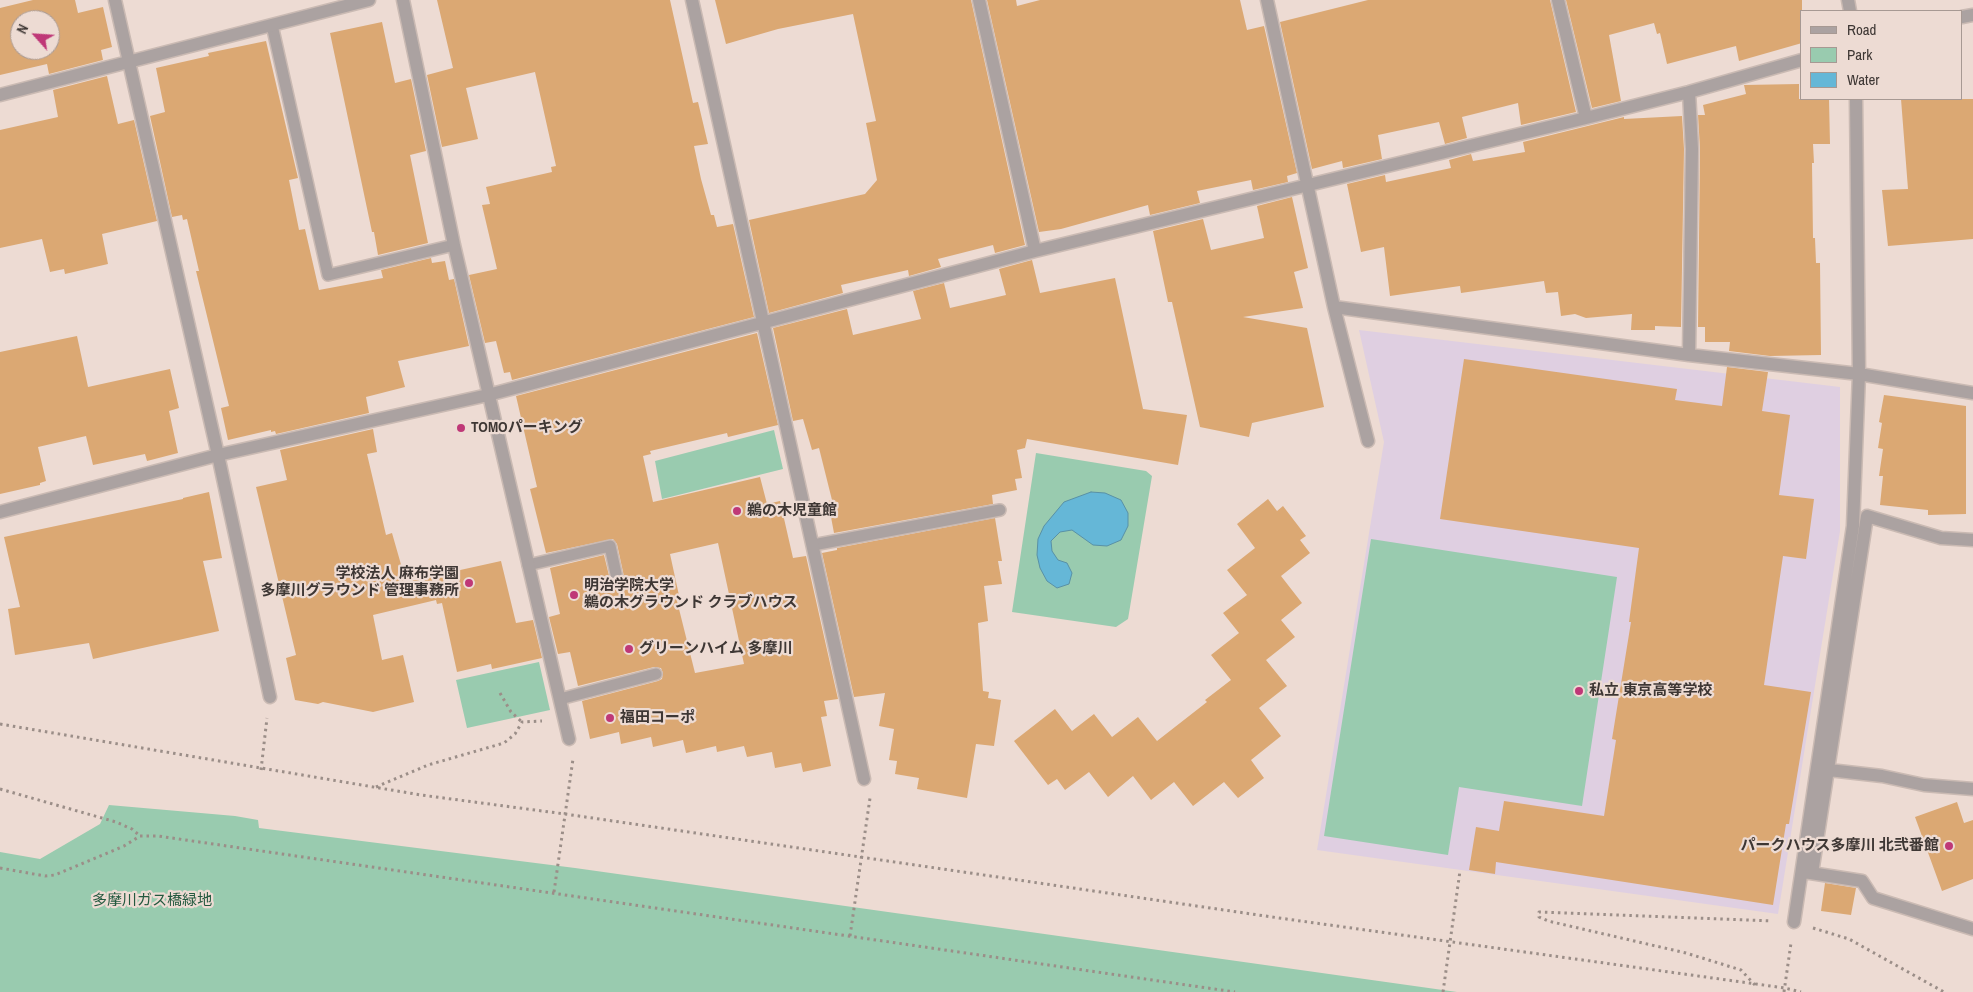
<!DOCTYPE html>
<html>
<head>
<meta charset="utf-8">
<style>
  body { margin:0 }
  #map { position:relative; width:1973px; height:992px; overflow:hidden; background:#eddbd3; font-family:"Archivo Narrow",sans-serif }
  canvas { display:block }
  .legend { position:absolute; left:1800px; top:10px; width:162px; height:90px; box-sizing:border-box; background:#eddbd3; border:1px solid #a79993; margin:0; padding:6px 9px; list-style:none; font-size:15px; color:#3e3734 }
  .legend li { display:flex; align-items:center; gap:10px; height:25px }
  .legend b { width:25px; border:1px solid #a79993 }
  .north { position:absolute; left:10px; top:10px; width:50px; height:50px; box-sizing:border-box; background:#eddbd3; border:1px solid #a79993; border-radius:50%; rotate:296deg; font-size:14px; font-weight:700; line-height:20px; text-align:center; color:#3e3734 }
  .north::after { content:''; display:block; margin:auto; width:18px; height:22px; background:#bf3877; clip-path:polygon(50% 0,100% 100%,50% 72%,0 100%) }
</style>
</head>
<body>
<div id="map">
<canvas width="1973" height="992"></canvas>
<ul class="legend">
<li><b style="height:6px;background:#aba2a1"></b>Road</li>
<li><b style="height:14px;background:#99cbaf"></b>Park</li>
<li><b style="height:14px;background:#65b7d7"></b>Water</li>
</ul>
<div class="north">N</div>
</div>
<script>
const ctx = document.querySelector('canvas').getContext('2d');
ctx.lineJoin = 'round';
function paint(path, color) {
  ctx.fillStyle = color;
  ctx.fill(path, 'evenodd');
}
function toPath(rows) {
  const path = new Path2D();
  for (const r of rows) {
    path.moveTo(r[0], r[1]);
    for (let i = 2; i < r.length; i += 2) path.lineTo(r[i], r[i + 1]);
  }
  return path;
}
function trace(path, color, width, dash) {
  ctx.strokeStyle = color;
  ctx.lineWidth = width;
  ctx.lineCap = dash ? 'butt' : 'round';
  ctx.setLineDash(dash || []);
  ctx.stroke(path);
}
function drawText(font, color, halo, rows, align = 'center') {
  ctx.font = font + ' "Archivo Narrow","Noto Sans JP",sans-serif';
  ctx.lineWidth = 4.5;
  ctx.setLineDash([]);
  ctx.textBaseline = 'middle';
  ctx.strokeStyle = halo;
  ctx.fillStyle = color;
  for (const [text, x, y, turn = 0] of rows) {
    ctx.save();
    ctx.translate(x, y);
    ctx.rotate((+turn || 0) * Math.PI / 180);
    ctx.textAlign = isNaN(turn) ? turn : align;
    if (halo) ctx.strokeText(text, 0, 0);
    ctx.fillText(text, 0, 0);
    ctx.restore();
  }
}
paint(toPath([
  [1359,330,1840,387,1840,531,1778,914,1317,850,1384,442]
]), '#dfcfe1');
paint(toPath([
  [774,430,783,469,662,499,655,461],
  [1036,453,1146,471,1152,476,1128,619,1116,627,1012,612],
  [1371,539,1617,577,1582,806,1459,787,1448,855,1324,836],
  [539,662,550,710,467,728,456,680],
  [109,805,235,816,258,820,259,828,575,868,1457,992,0,992,0,852,40,859,100,824]
]), '#99cbaf');
const water = toPath([
  [1091,492,1105,493,1121,500,1128,513,1128,526,1121,540,1107,546,1093,545,1072,530,1060,532,1051,541,1052,551,1058,560,1067,563,1072,573,1069,584,1057,588,1047,581,1040,568,1037,555,1038,539,1044,526,1064,502,1091,492]
]);
paint(water, '#65b7d7');
trace(water, '#5991a6', 1);
paint(toPath([
  [33,0,75,0,78,13,103,7,112,47,101,50,103,60,49,74,47,64,0,75,0,8],
  [20,20,50,20,50,50,20,50],
  [437,0,670,0,693,103,698,102,708,144,694,146,701,179,711,215,714,215,717,227,733,224,754,317,512,380,510,372,504,373,496,341,485,343,469,275,497,269,482,205,490,204,486,187,552,172,551,167,556,166,535,72,466,88,478,139,442,147,427,75,453,68],
  [715,0,971,0,1025,245,995,253,993,245,938,259,941,267,909,276,908,270,841,285,843,293,769,313,749,220,865,194,877,180,866,123,876,121,853,14,778,29,726,44],
  [987,0,1016,0,1017,6,1040,0,1240,0,1247,30,1264,26,1297,173,1287,176,1288,182,1253,190,1251,180,1197,191,1200,203,1150,215,1148,205,1061,229,1039,232],
  [1368,0,1550,0,1576,112,1521,125,1518,103,1462,117,1467,138,1445,144,1439,122,1378,135,1382,159,1343,168,1342,161,1312,169,1280,22],
  [1566,0,1802,0,1802,43,1739,61,1736,46,1667,64,1660,33,1657,34,1654,23,1609,35,1621,101,1592,108],
  [382,22,395,83,411,79,426,151,410,155,428,243,378,255,374,232,372,232,330,33],
  [266,41,298,178,289,180,299,230,305,229,319,290,383,278,381,270,431,258,432,263,445,261,449,280,454,279,469,346,398,361,405,387,366,397,369,413,276,434,275,431,271,432,271,430,228,440,221,408,229,406,196,271,199,271,187,219,183,220,182,215,172,217,150,116,165,112,156,68,209,56,208,53],
  [107,76,118,124,134,120,157,221,102,234,108,264,65,274,64,269,50,272,42,239,0,248,0,130,58,117,53,90],
  [1799,84,1799,99,1829,99,1830,144,1813,144,1814,163,1812,163,1813,238,1815,238,1816,263,1820,263,1821,355,1770,356,1729,351,1730,342,1705,342,1705,327,1698,327,1700,149,1698,115,1705,115,1703,105,1746,94,1744,85],
  [1901,99,1973,99,1973,239,1888,246,1882,190,1908,189],
  [1682,116,1684,149,1681,327,1655,326,1655,330,1631,330,1632,314,1586,318,1575,314,1561,316,1558,292,1546,293,1544,281,1461,293,1460,286,1390,296,1384,247,1361,252,1347,184,1385,175,1386,182,1451,168,1449,160,1471,154,1473,161,1525,152,1523,142,1624,117,1624,119],
  [1292,197,1308,268,1294,272,1303,308,1243,317,1307,328,1324,407,1252,423,1249,437,1200,427,1172,302,1168,302,1153,231,1203,219,1211,250,1264,238,1257,206],
  [1032,260,1040,293,1115,278,1143,409,1187,415,1178,465,1027,439,1025,448,1017,450,1022,478,1015,479,1017,490,992,495,993,504,834,533,828,501,832,500,819,448,812,450,803,419,793,421,773,328,847,309,853,335,921,319,913,291,944,283,950,308,1006,295,999,269],
  [757,333,778,425,728,437,727,433,650,451,651,454,643,456,653,502,760,477,767,504,780,501,793,558,806,556,838,699,824,701,827,716,821,717,831,766,803,772,801,763,775,768,772,752,747,757,744,746,717,752,716,746,686,753,683,740,653,747,651,737,621,744,619,732,590,739,582,701,658,681,662,679,663,673,661,668,654,667,578,686,570,652,558,654,549,617,560,614,550,568,604,555,612,588,620,590,625,586,625,581,617,544,613,539,546,553,530,489,537,487,516,396],
  [718,543,744,664,695,673,677,601,680,600,670,554],
  [77,336,88,387,170,369,179,408,169,411,178,453,147,461,145,454,93,465,86,436,38,447,46,481,40,483,40,485,0,494,0,352],
  [1464,359,1677,389,1675,400,1722,406,1727,367,1768,372,1762,411,1790,415,1779,495,1814,499,1806,559,1783,556,1764,685,1811,692,1789,824,1786,824,1773,905,1496,862,1495,874,1469,870,1476,827,1499,831,1504,801,1604,816,1616,740,1612,739,1631,622,1629,622,1639,548,1440,519],
  [1884,395,1966,406,1966,514,1928,515,1928,510,1880,505,1883,476,1879,476,1883,449,1878,448,1882,423,1879,422],
  [373,429,377,452,367,454,386,535,392,533,406,582,501,561,516,623,533,620,542,658,492,669,491,664,457,672,442,603,437,604,436,600,373,615,382,660,403,655,414,702,373,712,323,702,318,704,295,700,286,658,296,655,256,487,287,480,280,450],
  [209,492,222,558,203,561,219,631,93,659,89,643,15,655,8,609,20,607,4,537,183,499,183,498],
  [1268,499,1277,511,1283,506,1306,536,1300,540,1310,553,1281,576,1302,603,1281,620,1295,637,1266,660,1287,686,1259,708,1281,736,1251,760,1264,778,1238,798,1224,782,1193,806,1174,782,1151,800,1133,776,1108,797,1089,772,1065,790,1057,779,1048,785,1014,741,1055,709,1072,731,1094,714,1112,737,1138,717,1157,741,1207,702,1205,700,1231,680,1211,655,1239,633,1223,613,1247,595,1227,570,1255,548,1237,524],
  [995,518,1002,561,998,561,1002,584,984,586,988,621,978,623,983,691,989,692,988,698,1001,700,994,746,976,744,967,798,917,789,919,778,895,774,897,761,889,760,894,729,879,726,885,693,854,697,822,553,837,550,837,548],
  [1957,802,1964,823,1973,820,1973,879,1942,891,1915,817],
  [1825,883,1856,888,1851,915,1821,911]
]), '#dba873');
const lane = toPath([
  [272,25,328,275,454,245],
  [813,545,1000,510],
  [528,565,610,546,618,583],
  [560,699,656,674]
]);
const street = toPath([
  [115,0,218,455,270,697],
  [403,0,454,245,569,739],
  [692,0,864,779],
  [979,0,1035,251],
  [1267,0,1334,307,1368,441],
  [1558,0,1586,118],
  [1848,0,1850,11],
  [1962,17,1973,15],
  [1689,92,1692,149,1689,355],
  [0,95,369,0],
  [1334,307,1689,355,1859,374,1973,393],
  [0,512,218,455,488,395,1035,251,1586,118,1689,92,1802,60],
  [1829,770,1882,776,1924,785,1973,789],
  [1804,872,1862,881,1873,898,1973,929],
  [1812,873,1867,516,1941,538,1973,540],
  [1794,922,1853,526,1859,374,1856,99]
]);
trace(lane, '#cabab3', 14);
trace(street, '#cabab3', 15);
trace(toPath([
  [500,693,511,712,522,722],
  [0,724,421,795,565,814,1279,918,1785,988,1801,992],
  [261,770,267,718],
  [376,787,428,765,504,743,515,734,522,722,542,721],
  [0,789,116,822,132,829,140,836],
  [0,868,45,876,55,875,124,846,140,836,158,836,1235,992],
  [554,892,573,759],
  [1813,928,1849,939,1944,992],
  [850,936,870,798],
  [1755,985,1741,970,1686,953,1548,921,1539,917,1539,912,1772,921],
  [1443,992,1460,871],
  [1784,992,1791,943]
]), '#9b8e88', 3, [2.5, 4]);
trace(lane, '#aba2a1', 11);
trace(street, '#aba2a1', 12);
for (const [x, y, r, color] of [
  [461,428,5,"#bf3877"],
  [737,511,5,"#bf3877"],
  [469,583,5,"#bf3877"],
  [574,595,5,"#bf3877"],
  [629,649,5,"#bf3877"],
  [1579,691,5,"#bf3877"],
  [610,718,5,"#bf3877"],
  [1949,846,5,"#bf3877"]
]) {
  const dot = new Path2D();
  dot.arc(x, y, r, 0, 2 * Math.PI);
  ctx.fillStyle = color;
  ctx.fill(dot);
  trace(dot, '#eddbd3', 2);
}
drawText('bold 15px', '#3e3734', '#eddbd3', [
  ["TOMOパーキング",471,428],
  ["鵜の木児童館",747,511],
  ["学校法人 麻布学園",459,574,"right"],
  ["多摩川グラウンド 管理事務所",459,591,"right"],
  ["明治学院大学",584,586],
  ["鵜の木グラウンド クラブハウス",584,603],
  ["グリーンハイム 多摩川",639,649],
  ["私立 東京高等学校",1589,691],
  ["福田コーポ",620,718],
  ["パークハウス多摩川 北弐番館",1939,846,"right"]
], 'left');
drawText('15px', '#23593f', '#eddbd3', [
  ["多摩川ガス橋緑地",152,901]
]);
</script>
</body>
</html>
